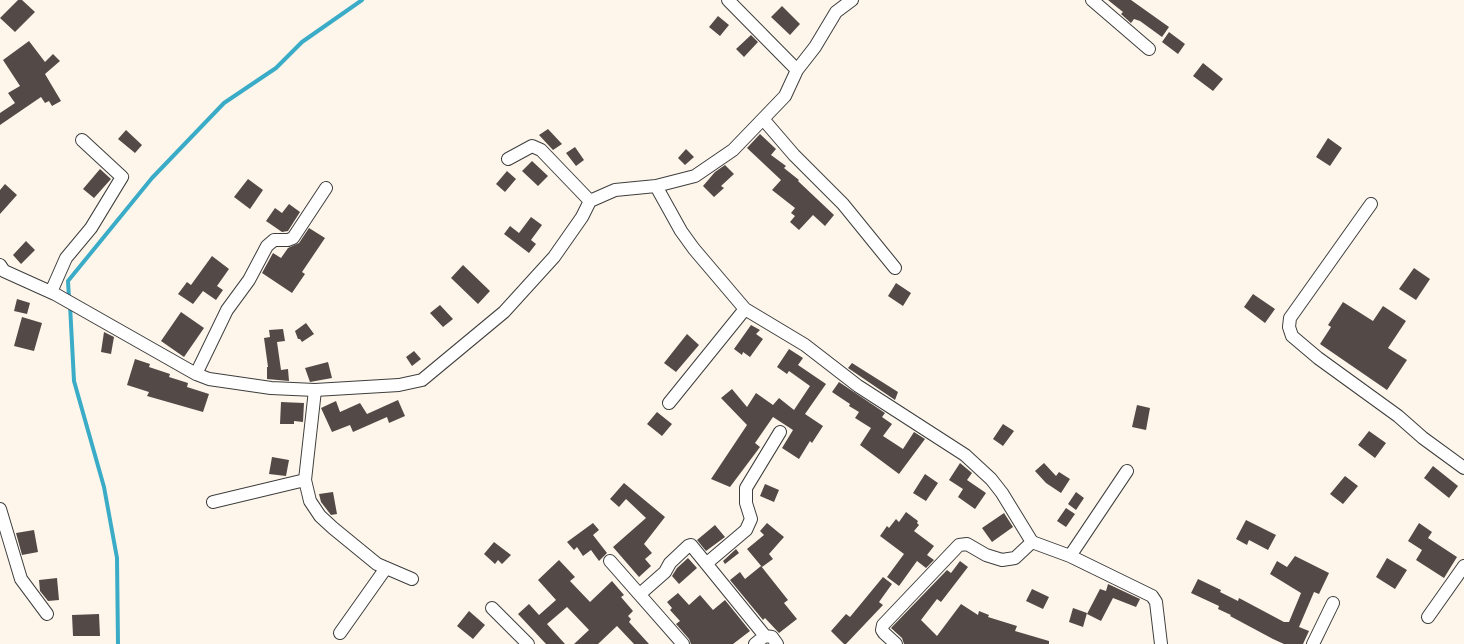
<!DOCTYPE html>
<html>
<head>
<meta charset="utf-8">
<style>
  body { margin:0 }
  canvas { display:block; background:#fef6ea }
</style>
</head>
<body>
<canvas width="1464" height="644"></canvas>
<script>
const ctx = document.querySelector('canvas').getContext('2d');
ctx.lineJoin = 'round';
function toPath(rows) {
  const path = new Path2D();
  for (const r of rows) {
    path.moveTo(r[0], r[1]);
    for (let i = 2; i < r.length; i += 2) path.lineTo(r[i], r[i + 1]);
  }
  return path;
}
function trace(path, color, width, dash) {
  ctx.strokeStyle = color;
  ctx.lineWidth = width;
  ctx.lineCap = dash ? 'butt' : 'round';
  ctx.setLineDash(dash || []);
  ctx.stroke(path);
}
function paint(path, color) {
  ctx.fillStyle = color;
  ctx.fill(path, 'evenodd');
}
trace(toPath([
  [69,298,68,281,152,178,224,103,276,68,302,42,362,0],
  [70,305,74,381,104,487,117,558,118,644]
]), '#3bacc7', 4);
paint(toPath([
  [18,0,22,0,35,12,15,32,0,18],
  [1108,0,1131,0,1169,27,1162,37,1140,21,1134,19,1131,23,1121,14,1123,12],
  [782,6,800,24,790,35,771,17],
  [718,16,729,25,720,36,709,27],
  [1169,32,1185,44,1178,54,1162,42],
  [751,35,758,42,744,57,736,49],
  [29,41,45,62,53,54,60,61,45,74,61,101,52,106,49,101,45,103,41,97,0,125,0,113,15,103,8,93,20,86,3,60],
  [1203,63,1223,79,1213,91,1193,76],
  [548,129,562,144,553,150,539,135],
  [126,130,142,145,135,153,118,139],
  [760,134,776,149,771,155,786,166,784,168,799,180,798,181,834,215,825,226,813,215,799,230,790,222,795,216,791,213,795,208,772,190,781,180,747,148],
  [1328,138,1342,148,1330,166,1316,157],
  [575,147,584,160,576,166,566,153],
  [686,149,694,157,685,165,678,158],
  [532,161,548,176,538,186,522,171],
  [725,165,734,174,721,186,724,188,714,197,703,186,715,172],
  [100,169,111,179,94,198,83,189],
  [507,171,516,179,505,192,496,184],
  [248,179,263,190,250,209,234,197],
  [5,184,17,195,0,214,0,190],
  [289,204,300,212,288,231,282,232,266,221,275,208,282,213],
  [531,217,542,225,531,240,536,244,529,253,504,234,510,226,519,233],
  [309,228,325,238,302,272,305,274,292,293,262,273,273,253,281,258,288,248,299,243],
  [26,241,35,250,21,264,13,255],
  [212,256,229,269,217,286,223,290,216,300,203,291,193,304,178,294,187,282,191,285],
  [463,265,490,291,478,304,451,278],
  [1414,268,1430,279,1416,300,1399,289],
  [896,283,911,293,903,306,888,296],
  [1253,294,1275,309,1265,323,1244,307],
  [17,299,30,303,27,314,14,311],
  [1343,302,1373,321,1383,306,1406,321,1388,348,1407,360,1387,390,1320,344,1331,327,1328,325],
  [440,305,453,319,443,327,430,313],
  [181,312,204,328,184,357,161,341],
  [22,317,42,323,34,351,14,346],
  [306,323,314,334,302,342,300,339,298,339,295,331],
  [751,325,760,330,756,334,763,339,750,357,743,352,742,355,734,349],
  [283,329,285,341,277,342,281,370,288,369,289,381,267,379,267,367,268,367,264,338,270,337,269,330],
  [104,332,114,337,111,354,101,352],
  [687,334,699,345,676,372,664,363],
  [789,349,803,358,798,365,826,384,805,414,823,426,812,443,810,441,799,459,782,448,793,430,773,417,755,443,760,447,730,487,711,479,747,425,721,398,732,389,747,407,756,393,773,405,779,398,794,410,810,386,789,371,787,374,777,367],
  [414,351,421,359,412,366,406,357],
  [135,359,150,364,149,367,170,374,169,377,188,383,187,387,209,394,203,412,147,396,149,392,127,385],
  [328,362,332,378,310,382,305,368],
  [852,363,898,392,895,400,848,368],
  [839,382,885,413,882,417,892,424,883,436,903,449,914,432,925,439,899,474,860,445,871,428,855,418,859,412,849,406,850,404,832,392],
  [398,400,405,416,389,423,387,417,353,432,350,425,332,432,321,408,336,401,340,412,360,403,367,414],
  [281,402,304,403,303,422,294,421,294,424,280,424],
  [1137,405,1150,408,1146,430,1132,427],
  [657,412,672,424,662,436,647,424],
  [1003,424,1014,431,1003,446,993,439],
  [1369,431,1386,443,1375,458,1358,445],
  [272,457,289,460,286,476,269,474],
  [960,463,972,473,967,480,986,493,975,509,958,497,963,489,949,480],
  [1044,463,1056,476,1059,472,1070,479,1061,493,1046,483,1035,471],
  [1433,466,1458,486,1449,498,1424,478],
  [925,474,938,483,926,501,913,493],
  [1345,476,1358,486,1343,504,1330,494],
  [624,483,665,517,644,544,652,553,645,559,651,566,639,577,613,547,646,518,626,499,619,507,610,499],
  [765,484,779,490,774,502,760,496],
  [333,492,337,514,331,515,321,502,319,494],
  [1076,492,1084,498,1076,510,1068,504],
  [1066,508,1075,514,1066,527,1057,521],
  [906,512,918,521,917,523,919,525,914,531,934,546,927,555,934,560,926,568,917,561,899,586,887,577,904,554,880,536,887,526,889,528,896,519,899,522],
  [1004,513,1013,527,992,542,982,528],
  [1246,520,1276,535,1268,550,1249,540,1247,545,1236,539],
  [593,523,599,530,593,535,607,553,599,561,591,550,583,556,577,547,574,550,567,542],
  [767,523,784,537,769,554,773,559,762,567,747,549,764,535,760,531],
  [1419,523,1432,532,1428,538,1457,557,1444,578,1416,560,1422,550,1408,541],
  [715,525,725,537,706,551,697,540],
  [34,530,38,552,22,555,16,533],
  [494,542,511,555,502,564,498,560,495,564,484,554],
  [736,549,739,553,725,564,723,561],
  [1295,556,1329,573,1319,594,1314,592,1299,627,1309,631,1303,644,1284,644,1273,639,1230,616,1231,615,1218,609,1219,606,1191,593,1198,579,1221,590,1220,592,1238,601,1239,598,1284,622,1289,622,1301,593,1270,574,1277,561,1287,567],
  [688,558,697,568,679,584,672,576,677,568],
  [1387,558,1407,570,1395,589,1376,577],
  [559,560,575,577,570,581,590,602,612,581,624,595,621,597,633,611,628,616,631,619,629,622,649,644,634,644,617,626,598,644,574,644,589,630,567,607,547,624,565,644,546,644,518,614,529,604,539,615,556,600,538,580],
  [960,561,968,567,941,602,937,599,921,620,937,636,961,604,978,615,979,611,989,615,988,617,1017,626,1015,631,1049,641,1049,644,904,644,902,638,891,628,947,570,951,573],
  [761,566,788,600,784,603,797,619,779,633,765,618,763,620,730,580,740,572,745,579],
  [883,577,892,584,879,602,883,605,846,644,844,644,831,631,846,614,850,617],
  [57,578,59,600,48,601,40,591,39,580],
  [1108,584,1140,599,1136,607,1113,598,1101,621,1087,614,1100,589,1106,591],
  [1032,589,1049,597,1043,609,1026,601],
  [678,593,689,605,700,595,713,610,725,600,750,631,733,644,691,644,689,639,676,624,680,621,670,610,672,608,667,602],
  [1073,608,1087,613,1083,627,1069,622],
  [469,611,485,625,473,639,457,626],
  [99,614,100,636,73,636,72,615]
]), '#534a48');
const minor = toPath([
  [728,0,797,70],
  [1092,0,1149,49],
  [763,119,794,155,843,204,895,268],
  [508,159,532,146,541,150,590,201],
  [656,186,681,231,694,249,745,309,805,345,858,386,965,455,991,479,1002,493,1032,542,1070,556,1152,596,1156,602,1161,644],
  [1371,204,1290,318,1289,327,1292,336,1318,358,1398,416,1423,438,1464,468],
  [0,265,4,271,55,294,196,374,209,379,271,388,315,390,399,385,422,380,504,312,554,257,582,217,590,201,615,190,656,186,695,176,733,150,785,96,797,70,815,47,836,12,852,0],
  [51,292,66,258,91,228,122,177,82,140],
  [196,374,227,310,249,280,267,246,274,240,288,240,293,238,326,188],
  [315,390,305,480,310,501,320,516,333,528,377,564,412,579],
  [669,403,745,309],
  [213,502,305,480],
  [0,509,21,579,47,614],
  [1070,556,1127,471],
  [610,561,683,644],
  [707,563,746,530,751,519,746,503,746,488,780,432],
  [640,594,665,572,670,563,688,546,691,545,765,636,755,644],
  [492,608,528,644],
  [1428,617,1464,566],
  [340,633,386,568],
  [765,636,772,637,777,644],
  [896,644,884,633,882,630,883,625,959,545,967,544,986,555,1002,560,1015,558,1032,542],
  [1313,644,1333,603]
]);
trace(minor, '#3e3e3e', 14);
trace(minor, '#fff', 12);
</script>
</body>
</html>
